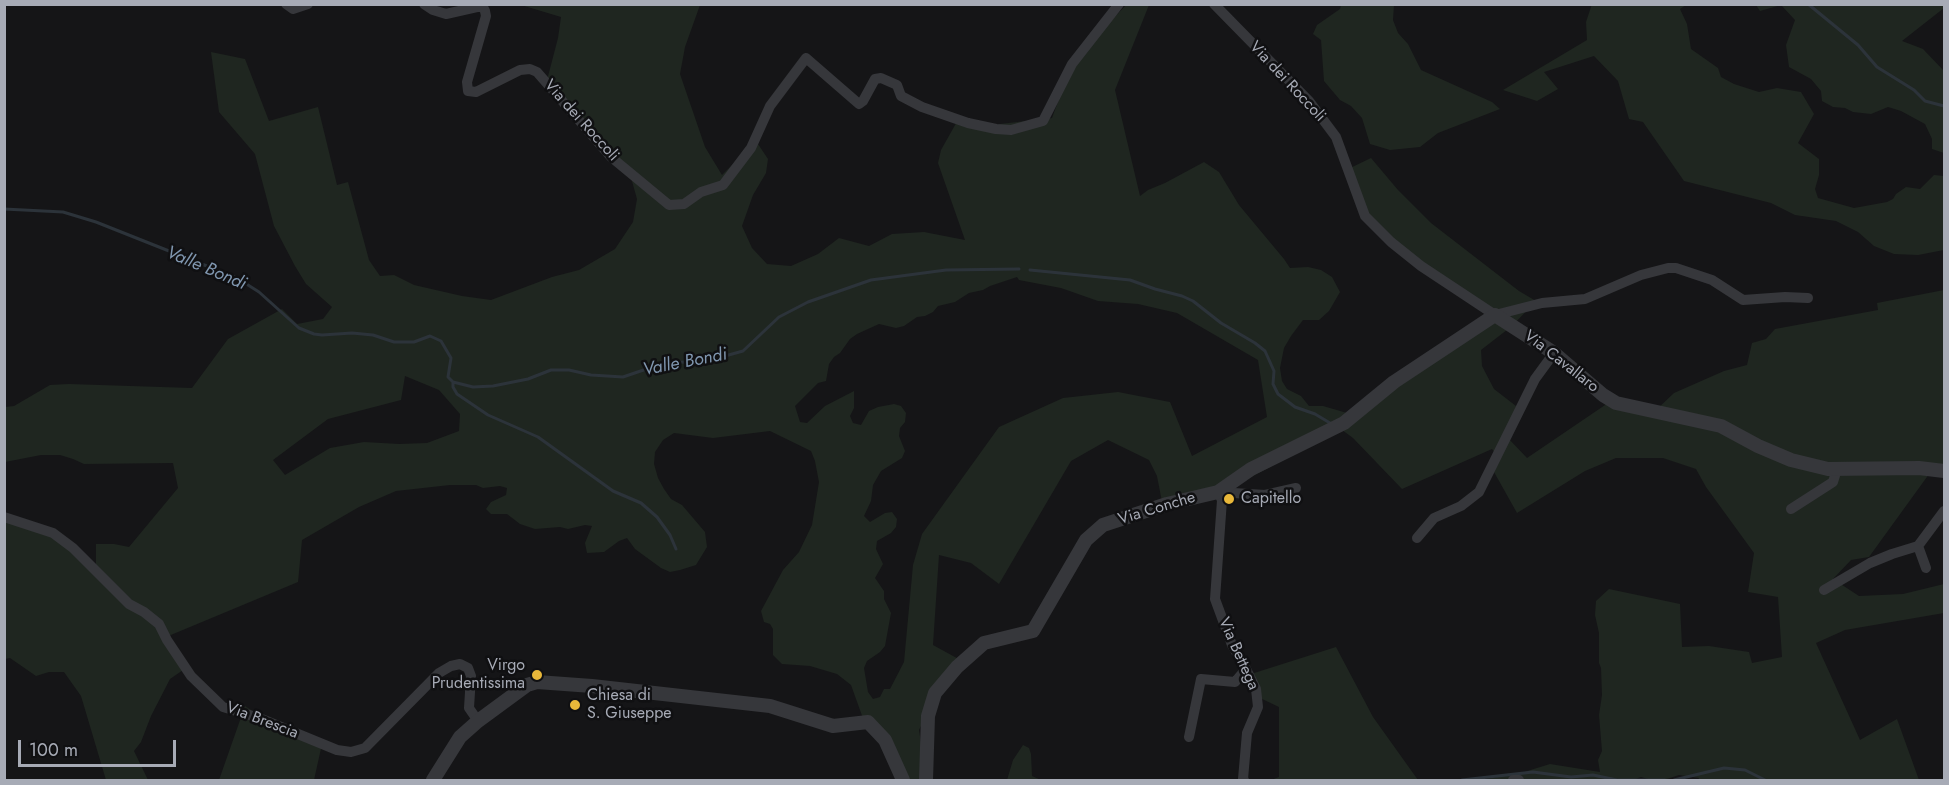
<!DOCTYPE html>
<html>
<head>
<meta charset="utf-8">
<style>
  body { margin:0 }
  #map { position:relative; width:1949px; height:785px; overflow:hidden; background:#151517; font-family:Jost,sans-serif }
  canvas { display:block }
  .frame { position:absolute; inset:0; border:6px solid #a7abb6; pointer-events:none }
  .scale { position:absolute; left:18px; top:740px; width:158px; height:27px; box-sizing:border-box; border:3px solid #a7abb6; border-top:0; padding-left:8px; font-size:18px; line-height:21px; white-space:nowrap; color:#a7abb6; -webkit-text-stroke:4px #101012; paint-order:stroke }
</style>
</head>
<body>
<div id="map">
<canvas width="1949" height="785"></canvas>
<div class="frame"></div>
<div class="scale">100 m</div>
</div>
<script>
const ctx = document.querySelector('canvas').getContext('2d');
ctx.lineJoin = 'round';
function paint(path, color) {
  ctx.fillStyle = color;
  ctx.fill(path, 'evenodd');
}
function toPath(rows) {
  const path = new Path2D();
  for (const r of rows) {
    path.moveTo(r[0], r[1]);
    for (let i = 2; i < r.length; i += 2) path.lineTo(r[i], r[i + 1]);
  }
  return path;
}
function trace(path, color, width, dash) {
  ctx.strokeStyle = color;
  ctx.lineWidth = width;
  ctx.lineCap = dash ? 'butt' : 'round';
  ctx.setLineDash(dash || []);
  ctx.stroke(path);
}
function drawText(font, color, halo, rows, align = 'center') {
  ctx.font = font + ' Jost,sans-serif';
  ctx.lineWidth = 5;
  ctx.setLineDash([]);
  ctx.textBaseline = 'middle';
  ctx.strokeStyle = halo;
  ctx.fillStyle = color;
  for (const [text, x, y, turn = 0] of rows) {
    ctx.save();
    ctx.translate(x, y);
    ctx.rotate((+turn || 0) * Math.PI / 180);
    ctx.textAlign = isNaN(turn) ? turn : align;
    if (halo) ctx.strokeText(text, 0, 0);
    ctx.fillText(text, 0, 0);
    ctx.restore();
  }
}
paint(toPath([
  [1592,4,1686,5,1680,9,1687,24,1691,49,1718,68,1721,77,1734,84,1759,92,1777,88,1801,92,1814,114,1798,143,1819,159,1819,175,1815,189,1818,198,1854,208,1887,202,1893,199,1896,194,1906,187,1920,189,1934,175,1944,176,1944,250,1918,255,1894,254,1874,246,1858,232,1836,221,1795,215,1771,203,1684,181,1643,122,1629,119,1618,81,1594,56,1544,72,1558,89,1537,101,1503,90,1587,40,1586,22],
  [521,5,700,5,685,47,680,74,705,147,722,175,756,141,768,159,766,173,753,195,742,226,752,248,767,264,791,266,818,254,839,238,869,246,892,234,924,232,965,240,938,163,941,150,959,118,974,127,1052,118,1073,61,1126,5,1149,5,1115,90,1140,196,1148,190,1165,183,1204,162,1219,172,1239,205,1284,259,1290,268,1308,267,1321,270,1332,277,1340,292,1329,311,1319,320,1303,320,1291,336,1284,348,1280,368,1282,381,1287,389,1301,396,1309,406,1323,406,1354,415,1495,320,1359,212,1344,171,1371,158,1398,190,1431,223,1519,291,1536,301,1512,326,1481,350,1482,366,1494,389,1516,406,1508,438,1527,458,1608,403,1655,411,1674,393,1724,371,1747,365,1752,343,1766,339,1775,329,1878,310,1877,303,1944,290,1944,472,1932,470,1869,557,1851,560,1833,579,1859,596,1903,594,1944,584,1944,613,1845,630,1816,643,1860,740,1897,719,1919,780,1698,780,1699,778,1679,775,1664,780,1651,780,1641,777,1633,780,1481,780,1524,772,1550,764,1600,772,1598,760,1602,751,1599,715,1602,695,1601,668,1599,663,1599,633,1595,615,1596,601,1609,589,1680,604,1682,647,1709,646,1749,652,1752,663,1782,657,1778,597,1748,592,1754,553,1706,487,1696,469,1663,458,1616,458,1585,471,1517,513,1494,472,1498,457,1492,449,1402,489,1353,438,1338,427,1272,466,1221,493,1163,507,1157,476,1149,460,1108,440,1071,461,999,584,971,563,939,555,933,645,964,662,935,697,919,730,927,780,897,780,876,734,865,724,851,685,837,674,810,666,782,664,773,655,773,629,770,624,764,622,761,611,783,570,799,552,812,525,819,482,815,461,811,451,770,431,713,438,674,433,663,440,655,452,654,464,658,478,664,489,671,499,682,505,705,532,707,547,696,565,680,570,670,572,661,568,635,549,627,538,619,541,604,552,587,553,585,543,592,526,585,525,568,529,560,527,535,529,520,524,507,514,491,514,486,509,491,502,506,495,507,488,500,486,483,488,476,485,450,485,396,491,359,507,302,540,298,582,166,637,186,668,170,679,151,716,141,742,134,751,148,780,106,780,81,696,64,672,49,672,36,676,10,658,5,659,4,517,53,533,96,570,96,544,114,544,129,547,178,488,173,463,84,464,73,459,60,455,41,455,5,462,5,407,14,406,50,385,69,384,192,388,228,339,282,309,297,324,323,319,332,307,306,284,295,266,274,226,255,154,219,112,211,52,245,59,269,121,318,107,337,185,348,182,369,260,380,276,394,275,414,285,462,296,491,300,552,277,579,270,615,249,633,222,637,199,630,174,546,84,558,38,561,17],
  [1017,277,1019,280,1061,288,1098,301,1138,304,1177,313,1258,360,1267,417,1192,456,1170,402,1118,392,1063,398,999,427,922,534,913,565,904,662,890,689,884,689,880,697,873,699,868,692,864,668,867,661,880,652,885,646,891,613,884,599,884,591,875,578,883,564,876,549,877,541,891,533,896,527,897,519,892,512,885,513,870,522,864,516,871,501,873,485,881,471,902,458,905,451,899,436,900,428,905,422,906,413,901,406,894,404,878,407,869,411,861,425,853,423,850,416,854,408,854,391,825,406,807,423,800,422,795,406,818,383,826,381,829,364,834,357,840,353,850,339,857,334,879,324,896,328,904,326,917,317,925,316,933,312,938,306,955,302,969,293,983,290,990,286],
  [405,376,439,390,460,414,459,431,427,443,399,444,364,442,330,448,285,475,273,460,328,419,401,400],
  [1341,5,1394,5,1393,20,1398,33,1408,44,1421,70,1492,102,1500,109,1438,133,1420,147,1390,150,1370,144,1362,118,1351,106,1340,100,1324,81,1321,40,1313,34,1317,25,1340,9],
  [1756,5,1944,5,1944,8,1902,41,1923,49,1944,71,1944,153,1932,149,1932,139,1925,124,1901,111,1888,107,1871,114,1853,112,1845,108,1833,107,1822,101,1821,91,1811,79,1789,67,1786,45,1795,20,1781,5,1760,11],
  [1336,647,1373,717,1418,780,1271,780,1279,777,1279,707,1258,697,1251,674],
  [245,706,272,724,322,744,314,780,219,780],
  [1023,745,1029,748,1031,754,1032,776,1041,780,1007,780,1013,760]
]), '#1f2620');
trace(toPath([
  [1808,4,1858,45,1877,67,1914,90,1925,101,1944,106],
  [4,209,63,212,96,222,237,278,259,292,299,328,314,334,322,335,352,333,373,335,394,342,414,342,430,336,441,341,451,358,448,377,453,382,453,387,457,394,488,415,538,437,613,491,641,503,657,517,670,535,676,549],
  [1030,270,1130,280,1155,289,1182,296,1193,301,1221,323,1255,343,1265,351,1274,371,1273,384,1278,394,1295,407,1315,414,1330,423],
  [453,382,473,387,493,386,528,379,551,370,569,370,591,375,623,377,664,363,707,361,743,351,779,317,808,302,871,280,946,270,1019,269],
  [1462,780,1533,772,1571,777,1593,775,1617,780,1665,780],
  [1674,780,1724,768,1745,770,1765,780]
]), '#2c333a', 3);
trace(toPath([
  [286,4,293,9,308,4],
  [424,4,433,10,446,14,477,7,483,7,485,11,486,16,467,82,468,91,476,92,520,70,530,69,537,72,611,157,669,205,684,204,701,192,723,185,751,148,770,106,806,58,859,104,863,101,875,79,881,78,897,85,901,96,922,107,968,123,996,129,1011,130,1043,121,1072,64,1119,4],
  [1214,4,1309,101,1336,137,1365,216,1391,242,1421,266,1495,315,1542,303,1585,299,1641,275,1668,268,1676,268,1712,280,1743,300,1785,297,1808,298],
  [1218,492,1222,500,1215,599,1232,645,1246,669,1256,689,1258,707,1247,733,1243,779,1244,780],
  [1218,492,1265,495,1296,488],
  [1791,509,1833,482,1837,469],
  [4,517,53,533,73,548,129,604,144,612,159,624,167,640,191,676,223,707,259,718,337,750,351,752,365,748,439,673,451,666,460,664,468,668,471,676,469,708,478,721],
  [1417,538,1434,518,1461,506,1479,492,1535,379,1554,353],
  [1926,568,1918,546,1944,511],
  [1824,590,1870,563,1892,554,1918,546],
  [1189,737,1201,679,1235,682,1246,669],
  [1513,780,1519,780]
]), '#36373b', 10);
trace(toPath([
  [433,780,460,737,478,721,527,685,537,682,592,686,770,706,833,726,868,722,885,740,903,780],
  [926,780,928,716,935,693,957,667,984,643,1033,631,1086,540,1103,525,1167,504,1218,492,1251,469,1344,423,1394,382,1495,315,1554,353,1603,395,1616,403,1721,426,1758,446,1791,460,1828,469,1919,468,1944,471]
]), '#36373b', 14);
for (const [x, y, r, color] of [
  [1229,499,6,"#e9b83a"],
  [537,675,6,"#e9b83a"],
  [575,705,6,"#e9b83a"]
]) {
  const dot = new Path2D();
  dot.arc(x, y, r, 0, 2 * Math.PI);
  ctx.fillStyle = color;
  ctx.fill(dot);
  trace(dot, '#101012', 2);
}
drawText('16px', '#a7abb6', '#101012', [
  ["Via dei Roccoli",1287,82,47],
  ["Via dei Roccoli",581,121,48],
  ["Via Cavallaro",1561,362,38],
  ["Via Conche",1157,509,-17],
  ["Via Bettega",1238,654,66],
  ["Via Brescia",262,721,21]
]);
drawText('16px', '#a7abb6', '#101012', [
  ["Capitello",1241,499],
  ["Virgo",525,666,"right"],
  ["Prudentissima",525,684,"right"],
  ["Chiesa di",587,696],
  ["S. Giuseppe",587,714]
], 'left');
drawText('italic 18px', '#8097b0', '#101012', [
  ["Valle Bondi",206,269,23],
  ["Valle Bondi",685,363,-11]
]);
</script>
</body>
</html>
